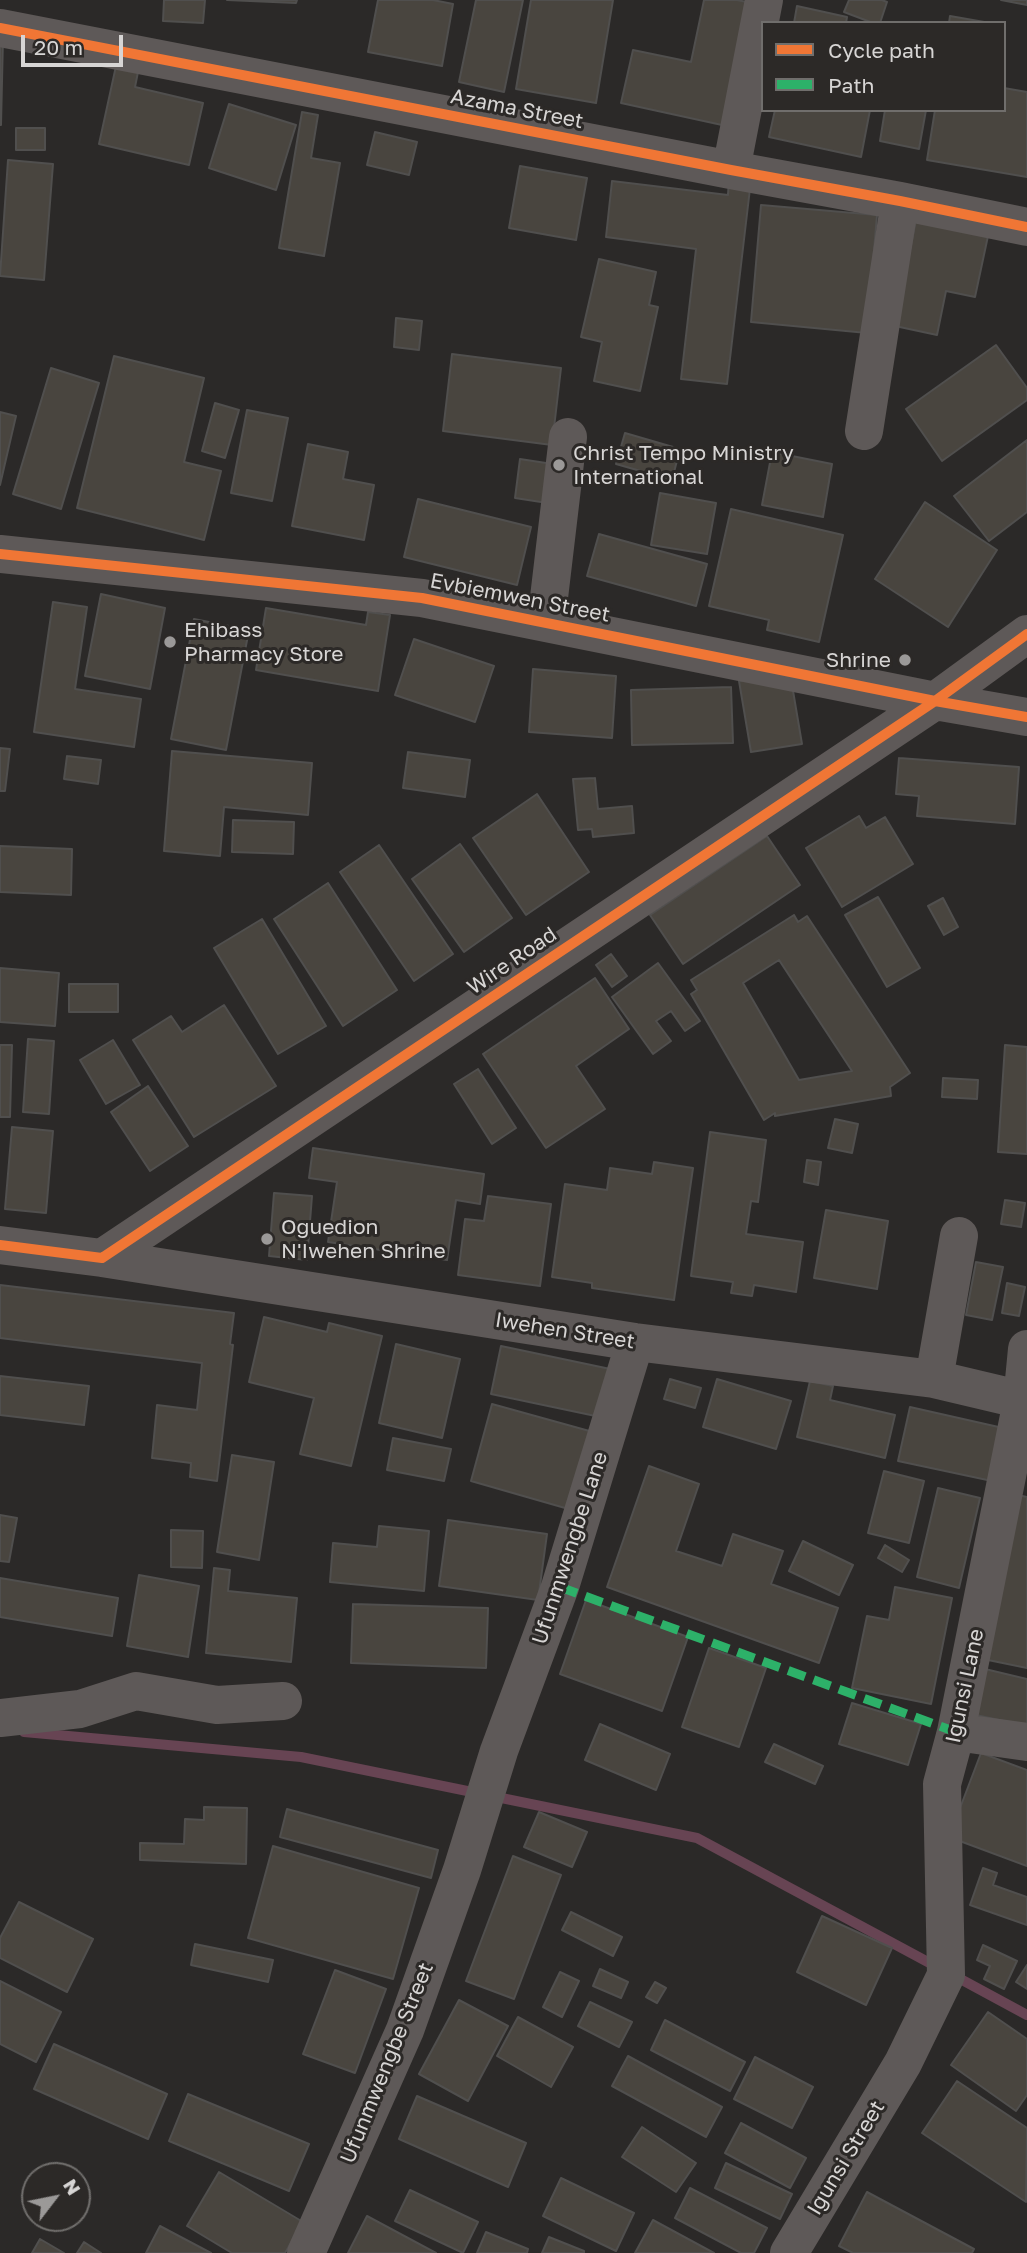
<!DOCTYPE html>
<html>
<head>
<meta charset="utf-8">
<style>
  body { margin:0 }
  #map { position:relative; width:1027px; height:2253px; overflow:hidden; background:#2b2928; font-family:"Golos Text",sans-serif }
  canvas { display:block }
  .legend { position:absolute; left:761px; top:21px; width:245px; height:91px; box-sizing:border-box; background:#2c2927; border:2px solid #706e6c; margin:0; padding:9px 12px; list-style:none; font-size:21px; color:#d7d5d4 }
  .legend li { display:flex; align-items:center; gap:14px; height:35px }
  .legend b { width:35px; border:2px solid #706e6c }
  .north { position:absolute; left:21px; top:2162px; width:70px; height:70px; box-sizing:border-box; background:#2c2927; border:2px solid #706e6c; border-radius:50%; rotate:58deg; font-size:19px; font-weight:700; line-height:28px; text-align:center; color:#d7d5d4 }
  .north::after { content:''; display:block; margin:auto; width:24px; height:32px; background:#9b9998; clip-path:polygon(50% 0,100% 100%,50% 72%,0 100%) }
  .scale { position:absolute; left:21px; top:35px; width:102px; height:32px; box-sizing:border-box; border:4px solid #d7d5d4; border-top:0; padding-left:9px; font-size:21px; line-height:24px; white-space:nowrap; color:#d7d5d4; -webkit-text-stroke:5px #2c2927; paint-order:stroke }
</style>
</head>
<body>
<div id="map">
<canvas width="1027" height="2253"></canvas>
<ul class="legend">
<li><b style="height:9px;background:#f07635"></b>Cycle path</li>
<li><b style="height:9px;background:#2db169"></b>Path</li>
</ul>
<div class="north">N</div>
<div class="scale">20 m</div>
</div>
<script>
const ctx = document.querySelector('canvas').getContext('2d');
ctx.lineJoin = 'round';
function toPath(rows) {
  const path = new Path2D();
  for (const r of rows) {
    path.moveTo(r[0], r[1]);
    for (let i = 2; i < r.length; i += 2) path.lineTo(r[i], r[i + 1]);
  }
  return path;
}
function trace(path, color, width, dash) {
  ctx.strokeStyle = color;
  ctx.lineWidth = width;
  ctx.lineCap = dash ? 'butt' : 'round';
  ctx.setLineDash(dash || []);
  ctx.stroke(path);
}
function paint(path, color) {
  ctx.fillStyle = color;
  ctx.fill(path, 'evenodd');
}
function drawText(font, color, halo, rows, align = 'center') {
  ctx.font = font + ' "Golos Text",sans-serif';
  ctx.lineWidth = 6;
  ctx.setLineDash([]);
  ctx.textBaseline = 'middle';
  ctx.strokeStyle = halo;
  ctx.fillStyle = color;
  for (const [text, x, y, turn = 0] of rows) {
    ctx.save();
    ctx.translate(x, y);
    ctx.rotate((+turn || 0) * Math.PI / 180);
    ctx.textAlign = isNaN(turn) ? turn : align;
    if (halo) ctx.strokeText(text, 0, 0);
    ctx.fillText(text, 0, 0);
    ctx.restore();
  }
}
trace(toPath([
  [24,1732,301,1757,697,1838,939,1968],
  [953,1975,1027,2015]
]), '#674453', 10);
const building = toPath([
  [164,0,205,0,203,23,163,21,164,0],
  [227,0,297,0,296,3,227,0],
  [378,0,433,0,453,4,442,66,368,52,378,0],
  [476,0,523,0,504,92,459,82,476,0],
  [531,0,613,0,596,103,516,89,531,0],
  [704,0,737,0,747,2,722,125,621,103,633,50,691,62,704,0],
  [849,0,882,0,887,2,880,23,873,23,844,12,849,0],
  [1001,0,1027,0,1027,5,1001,0],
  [797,6,847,17,846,23,794,23,797,6],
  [950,16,990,23,949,23,950,16],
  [0,38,3,38,1,125,0,125,0,38],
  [116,66,138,72,135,87,203,103,189,165,99,144,116,66],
  [1004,88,1027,92,1027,177,927,160,935,110,1004,110,1004,88],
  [229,104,296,125,276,190,209,168,229,104],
  [775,110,870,110,861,157,769,137,775,110],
  [885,110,926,110,919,149,880,141,885,110],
  [302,112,318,115,311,158,340,163,324,256,279,248,302,112],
  [16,128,45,128,45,150,16,150,16,128],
  [375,132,417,142,409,175,367,165,375,132],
  [8,160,53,164,44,280,0,276,8,160],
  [520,166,587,178,576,240,509,228,520,166],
  [729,177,751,180,727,384,681,379,696,249,606,237,612,181,728,195,729,177],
  [761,205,877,215,867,333,751,322,761,205],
  [916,220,988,236,975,297,946,291,937,335,895,326,916,220],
  [599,259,656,272,649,305,658,307,640,391,594,381,602,342,581,337,599,259],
  [396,318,422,321,419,350,394,347,396,318],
  [996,345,1027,388,1027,400,942,461,906,409,996,345],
  [452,354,561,368,552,445,443,431,452,354],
  [114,356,204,378,184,462,221,471,204,540,77,508,114,356],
  [51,368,99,383,61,509,13,494,51,368],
  [215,403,239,410,225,458,202,451,215,403],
  [247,410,288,418,272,501,231,493,247,410],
  [0,412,16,416,0,485,0,412],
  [625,433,680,449,672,480,616,464,625,433],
  [1027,440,1027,512,989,541,954,496,1027,440],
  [308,444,348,452,343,479,374,485,364,540,292,526,308,444],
  [772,452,832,464,823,517,762,505,772,452],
  [520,459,559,465,554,504,515,498,520,459],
  [660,493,716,503,707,554,651,545,660,493],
  [418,499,531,527,517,585,404,557,418,499],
  [925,502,997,550,948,627,875,579,925,502],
  [731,509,843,535,819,642,767,630,769,620,709,606,731,509],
  [599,534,707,564,696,606,587,576,599,534],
  [101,594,165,608,150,689,85,676,101,594],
  [53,602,87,607,75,689,141,699,134,747,34,732,53,602],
  [266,608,366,625,368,612,390,615,378,691,256,670,266,608],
  [194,619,249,630,226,750,171,739,194,619],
  [414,639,494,666,475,722,395,695,414,639],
  [533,669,616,676,612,738,529,732,533,669],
  [790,673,802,744,751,752,739,681,790,673],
  [731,687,733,743,632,745,631,690,731,687],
  [0,748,10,749,5,791,0,791,0,748],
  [172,751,312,763,308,815,224,807,220,856,164,851,172,751],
  [408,752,470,760,465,797,403,788,408,752],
  [67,756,101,760,98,784,64,779,67,756],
  [899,758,1019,767,1015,824,917,816,919,796,896,794,899,758],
  [595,778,598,809,632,806,634,833,593,837,592,829,578,830,573,779,595,778],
  [537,794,589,872,526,915,473,838,537,794],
  [859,816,866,828,885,817,913,864,842,907,806,848,859,816],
  [233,820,294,822,293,854,232,852,233,820],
  [767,836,800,885,683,964,650,915,767,836],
  [460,844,512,918,464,952,412,879,460,844],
  [379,845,453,954,414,981,340,872,379,845],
  [0,846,72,849,71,895,0,892,0,846],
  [328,883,397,990,343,1026,274,919,328,883],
  [878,897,920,968,887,987,845,915,878,897],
  [943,898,958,927,944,935,928,906,943,898],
  [794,915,798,922,807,916,910,1073,890,1087,891,1096,775,1116,775,1113,764,1120,691,994,697,990,691,980,794,915],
  [779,960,852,1071,799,1080,743,983,779,960],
  [262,919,326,1026,278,1054,214,948,262,919],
  [611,954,627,976,612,987,596,965,611,954],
  [658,963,700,1021,685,1031,671,1011,656,1021,671,1041,653,1054,612,997,658,963],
  [0,968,59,973,55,1026,0,1022,0,968],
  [595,978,629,1029,576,1066,605,1109,546,1148,483,1054,595,978],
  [69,984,118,984,118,1012,69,1012,69,984],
  [224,1005,276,1086,194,1137,133,1040,171,1016,182,1032,224,1005],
  [28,1039,54,1041,49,1114,23,1112,28,1039],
  [113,1040,140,1085,106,1104,80,1060,113,1040],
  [0,1045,12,1045,10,1117,0,1117,0,1045],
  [1005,1045,1027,1047,1027,1154,998,1152,1005,1045],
  [478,1069,516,1128,492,1144,454,1084,478,1069],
  [943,1078,978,1080,977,1099,942,1097,943,1078],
  [148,1086,188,1146,150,1171,111,1112,148,1086],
  [835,1119,858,1124,852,1153,828,1148,835,1119],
  [12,1127,53,1131,46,1213,5,1209,12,1127],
  [710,1132,766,1140,758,1202,751,1201,746,1234,803,1242,796,1292,754,1285,752,1296,731,1293,733,1282,691,1276,710,1132],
  [313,1148,484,1174,480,1204,456,1200,447,1260,328,1242,337,1182,309,1178,313,1148],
  [807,1160,821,1162,818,1185,804,1182,807,1160],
  [654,1162,693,1168,674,1300,592,1288,592,1283,552,1277,565,1184,607,1190,610,1168,652,1174,654,1162],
  [274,1193,312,1196,307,1260,269,1256,274,1193],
  [488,1196,551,1204,540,1286,458,1275,465,1219,484,1221,488,1196],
  [1005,1200,1025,1203,1021,1227,1001,1224,1005,1200],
  [826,1210,888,1221,877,1289,814,1278,826,1210],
  [976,1262,1003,1267,992,1320,966,1315,976,1262],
  [1007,1283,1025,1287,1019,1316,1002,1313,1007,1283],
  [0,1285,234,1313,230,1344,233,1345,217,1481,190,1477,191,1463,152,1458,157,1405,197,1410,202,1363,0,1338,0,1285],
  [264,1317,327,1332,329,1323,382,1336,351,1466,300,1454,314,1398,249,1382,264,1317],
  [396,1344,460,1359,442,1438,379,1423,396,1344],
  [501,1346,615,1370,605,1418,491,1394,501,1346],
  [0,1376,89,1386,84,1425,0,1415,0,1376],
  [670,1379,701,1388,695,1408,664,1399,670,1379],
  [717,1379,791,1401,776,1449,703,1427,717,1379],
  [810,1381,833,1386,830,1400,895,1415,885,1458,797,1437,810,1381],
  [492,1404,593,1432,572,1510,471,1481,492,1404],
  [910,1407,1003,1428,992,1481,898,1461,910,1407],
  [393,1438,451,1449,444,1481,387,1470,393,1438],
  [232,1455,274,1462,259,1560,217,1552,232,1455],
  [649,1466,699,1484,676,1551,722,1566,733,1534,783,1551,771,1584,838,1608,819,1663,607,1587,649,1466],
  [884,1471,924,1481,909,1543,868,1533,884,1471],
  [938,1488,980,1498,959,1588,917,1577,938,1488],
  [1018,1495,1027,1497,1027,1668,988,1660,1018,1495],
  [0,1515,17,1518,9,1562,0,1561,0,1515],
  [448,1520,547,1534,538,1600,439,1586,448,1520],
  [379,1526,429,1531,424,1591,330,1582,333,1543,377,1547,379,1526],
  [171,1530,203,1531,202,1568,171,1567,171,1530],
  [803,1541,853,1565,839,1595,789,1571,803,1541],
  [885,1545,909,1560,902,1572,878,1558,885,1545],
  [214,1568,230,1570,228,1591,297,1598,291,1662,206,1653,214,1568],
  [139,1575,199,1586,188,1657,127,1646,139,1575],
  [0,1578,118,1598,112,1636,0,1617,0,1578],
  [895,1587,952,1598,931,1704,852,1688,867,1616,889,1620,895,1587],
  [586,1600,688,1637,662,1711,560,1674,586,1600],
  [353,1604,488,1608,486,1668,351,1663,353,1604],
  [709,1648,766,1668,739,1747,682,1727,709,1648],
  [985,1669,1027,1679,1027,1726,976,1715,985,1669],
  [852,1703,921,1724,908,1765,839,1744,852,1703],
  [600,1724,670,1754,656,1790,585,1760,600,1724],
  [774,1744,823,1766,815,1784,765,1762,774,1744],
  [981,1753,1027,1770,1027,1866,949,1837,981,1753],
  [204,1807,247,1808,246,1864,140,1860,140,1843,184,1844,185,1819,204,1820,204,1807],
  [287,1809,438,1850,431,1878,280,1837,287,1809],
  [539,1812,587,1832,572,1867,524,1847,539,1812],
  [273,1846,419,1888,393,1979,248,1938,273,1846],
  [513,1856,561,1875,514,1999,466,1981,513,1856],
  [983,1868,997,1873,993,1885,1027,1897,1027,1925,970,1905,983,1868],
  [19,1902,93,1939,67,1992,0,1958,0,1938,19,1902],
  [571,1912,622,1937,613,1956,562,1930,571,1912],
  [822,1916,892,1948,866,2005,797,1972,822,1916],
  [195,1944,273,1960,268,1982,191,1965,195,1944],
  [983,1945,1017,1961,1004,1989,984,1979,990,1966,977,1960,983,1945],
  [1027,1965,1027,1989,1016,1982,1027,1965],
  [600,1969,628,1982,621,1998,593,1986,600,1969],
  [335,1970,386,1989,355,2073,303,2054,335,1970],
  [560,1972,579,1981,562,2017,543,2007,560,1972],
  [0,1981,61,2012,36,2062,0,2044,0,1981],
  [655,1982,666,1988,657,2003,646,1997,655,1982],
  [459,2000,508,2026,468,2101,419,2074,459,2000],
  [590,2002,632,2022,619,2047,578,2026,590,2002],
  [988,2012,1027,2039,1027,2095,1016,2111,951,2065,988,2012],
  [518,2017,573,2047,551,2087,497,2056,518,2017],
  [665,2020,745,2062,730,2091,651,2050,665,2020],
  [54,2044,167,2094,148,2139,34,2089,54,2044],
  [628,2056,722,2107,706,2137,612,2086,628,2056],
  [755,2057,813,2087,792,2128,734,2099,755,2057],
  [957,2081,1027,2128,1026,2202,922,2133,957,2081],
  [188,2094,309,2144,289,2191,169,2141,188,2094],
  [417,2096,526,2143,508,2187,399,2139,417,2096],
  [741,2123,806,2158,790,2188,725,2153,741,2123],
  [642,2127,696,2163,676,2192,622,2157,642,2127],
  [726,2163,792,2194,780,2219,715,2188,726,2163],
  [219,2172,303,2222,285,2253,232,2253,187,2226,219,2172],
  [561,2178,634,2213,616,2251,543,2216,561,2178],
  [690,2188,767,2228,754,2253,741,2253,675,2218,690,2188],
  [410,2190,478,2222,463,2253,395,2221,410,2190],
  [867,2192,974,2249,972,2253,853,2253,839,2246,867,2192],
  [367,2216,436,2253,348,2253,367,2216],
  [653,2220,714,2253,635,2253,653,2220],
  [160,2226,211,2253,146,2253,160,2226],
  [486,2232,528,2249,527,2253,477,2253,486,2232],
  [549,2237,584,2251,584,2253,542,2253,549,2237],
  [40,2239,64,2253,32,2253,40,2239],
  [84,2242,101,2253,77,2253,84,2242]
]);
paint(building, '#49453f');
trace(building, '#504f4e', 2);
trace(toPath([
  [0,28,731,170,900,201,1027,227],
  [731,170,764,0],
  [864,431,900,201],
  [0,554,422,598,935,701,1027,717],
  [546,623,568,437],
  [0,1245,102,1258,935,701,1027,634],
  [102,1258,635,1342,934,1379,1027,1401],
  [934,1379,959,1236],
  [0,1718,80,1709,136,1691,217,1705,283,1701],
  [956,1732,1027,1742],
  [306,2253,405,2030,462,1870,499,1751,560,1587,635,1342],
  [789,2253,903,2063,946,1975,942,1784,956,1732,1022,1401,1027,1349]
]), '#5e5958', 38);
trace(toPath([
  [560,1587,956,1732]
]), '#2db169', 9, [18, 9]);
trace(toPath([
  [0,28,731,170,900,201,1027,227],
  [0,554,422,598,935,701,1027,717],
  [0,1245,102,1258,935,701,1027,634]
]), '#f07635', 10);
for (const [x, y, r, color] of [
  [559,465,7,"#9b9998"],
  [170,642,7,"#9b9998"],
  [905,660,7,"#9b9998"],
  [267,1239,7,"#9b9998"]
]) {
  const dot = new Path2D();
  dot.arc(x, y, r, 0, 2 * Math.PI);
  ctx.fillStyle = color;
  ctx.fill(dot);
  trace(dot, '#2c2927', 2.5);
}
drawText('21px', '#d7d5d4', '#2c2927', [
  ["Azama Street",517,109,11],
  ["Evbiemwen Street",520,598,11],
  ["Wire Road",512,961,-34],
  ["Iwehen Street",565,1331,9],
  ["Ufunmwengbe Lane",570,1548,-72],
  ["Igunsi Lane",965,1686,-78],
  ["Ufunmwengbe Street",387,2063,-68],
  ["Igunsi Street",846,2158,-59]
]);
drawText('21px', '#d7d5d4', '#2c2927', [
  ["Christ Tempo Ministry",573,453],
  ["International",573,477],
  ["Ehibass",184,630],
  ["Pharmacy Store",184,654],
  ["Shrine",891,660,"right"],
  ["Oguedion",281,1227],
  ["N'Iwehen Shrine",281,1251]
], 'left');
</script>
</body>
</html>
